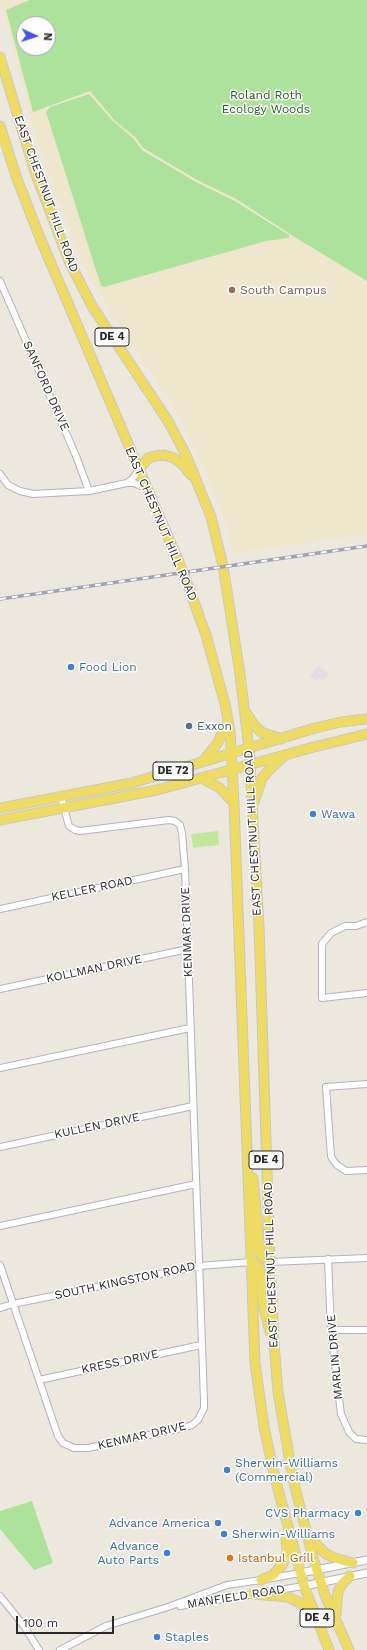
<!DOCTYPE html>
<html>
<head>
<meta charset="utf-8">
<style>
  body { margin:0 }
  #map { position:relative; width:367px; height:1650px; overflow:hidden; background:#ede8de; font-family:"Work Sans",sans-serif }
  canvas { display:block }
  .north { position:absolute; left:16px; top:16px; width:40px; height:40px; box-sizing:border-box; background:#fff; border:1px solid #aaa; border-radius:50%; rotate:93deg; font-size:11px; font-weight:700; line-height:16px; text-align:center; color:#2b2b2b }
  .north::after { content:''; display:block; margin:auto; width:14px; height:18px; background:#4252f6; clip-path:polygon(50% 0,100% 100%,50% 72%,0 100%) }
  .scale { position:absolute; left:16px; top:1616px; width:98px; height:18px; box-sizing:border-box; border:2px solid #2b2b2b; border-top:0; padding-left:5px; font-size:12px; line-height:14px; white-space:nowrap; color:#2b2b2b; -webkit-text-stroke:3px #fff; paint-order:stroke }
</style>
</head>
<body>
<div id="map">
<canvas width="367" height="1650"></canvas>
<div class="north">N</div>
<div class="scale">100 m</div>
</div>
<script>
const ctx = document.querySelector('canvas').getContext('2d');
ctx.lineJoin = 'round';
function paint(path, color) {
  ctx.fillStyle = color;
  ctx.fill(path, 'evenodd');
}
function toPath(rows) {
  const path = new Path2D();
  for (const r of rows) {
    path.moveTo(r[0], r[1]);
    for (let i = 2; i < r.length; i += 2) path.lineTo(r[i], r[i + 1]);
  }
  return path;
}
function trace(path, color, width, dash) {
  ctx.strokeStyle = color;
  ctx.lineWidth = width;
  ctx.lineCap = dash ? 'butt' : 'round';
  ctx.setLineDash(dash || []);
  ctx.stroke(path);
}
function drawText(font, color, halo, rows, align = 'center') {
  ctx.font = font + ' "Work Sans",sans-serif';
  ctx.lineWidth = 3;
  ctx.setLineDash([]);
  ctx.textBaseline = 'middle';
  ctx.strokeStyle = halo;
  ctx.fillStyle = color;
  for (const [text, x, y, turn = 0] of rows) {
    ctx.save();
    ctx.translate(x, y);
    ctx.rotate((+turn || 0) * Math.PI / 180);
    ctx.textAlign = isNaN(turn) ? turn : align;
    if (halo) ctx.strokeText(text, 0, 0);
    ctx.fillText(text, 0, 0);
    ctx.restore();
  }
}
paint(toPath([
  [318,666,329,674,323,681,320,678,317,681,310,676]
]), '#e1dee6');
paint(toPath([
  [0,0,367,0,367,534,233,553,225,522,200,459,176,410,112,315,83,265,38,145],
  [24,24,48,24,48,48,24,48]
]), '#eee7ce');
paint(toPath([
  [30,0,367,0,367,281,293,236,236,199,197,180,143,148,135,137,114,120,90,91,33,112,6,10],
  [24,24,48,24,48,48,24,48],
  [89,94,112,120,133,138,142,150,196,182,235,201,289,235,289,238,266,241,104,287,101,286,46,112,50,107],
  [32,1501,53,1563,34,1570,0,1529,0,1511]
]), '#ade29c');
paint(toPath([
  [218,831,219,845,193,848,191,834]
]), '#bfe998');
const minor = toPath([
  [0,281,76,456,89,491],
  [0,474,8,485,20,491,33,494,89,491,127,483,134,483,148,489],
  [127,483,132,479,139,470],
  [0,909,185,869],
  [367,922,356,926,345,926,331,933,322,944,322,998,367,993],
  [0,989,188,949],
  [0,1068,190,1028],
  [367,1084,326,1087,331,1156,333,1160,337,1165,346,1171,367,1170],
  [0,1147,193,1106],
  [0,1226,196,1184],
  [328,1259,331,1330,341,1414,349,1432,356,1439,367,1440],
  [270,1262,367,1258],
  [0,1265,58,1436,63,1443,74,1448,88,1448,186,1427,192,1425,198,1420,204,1408,204,1400,185,869,182,833,180,825,175,821,169,820,80,831,75,830,69,826,61,797],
  [0,1308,13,1304,199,1266,251,1262],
  [331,1330,367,1330],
  [39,1380,201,1345],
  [265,1592,304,1586],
  [0,1596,24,1626,39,1650],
  [180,1606,255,1594],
  [60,1650,106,1626,168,1607,227,1585,261,1580,300,1573]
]);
const tertiary = toPath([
  [300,1573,367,1560],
  [304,1586,367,1573]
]);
const primary = toPath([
  [0,57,35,172,69,261,92,306,168,421,186,455,211,517,223,566,240,674,249,749,259,927,270,1262,274,1343,278,1392,293,1479,313,1558,325,1595,349,1650],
  [0,126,16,176,40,238,183,572,206,635,225,704,230,731,234,803,255,1363,264,1427,275,1478,304,1586,329,1650],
  [139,470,148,458,155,456,164,455,174,458,183,465,191,475],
  [247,714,254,725,261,732,281,739],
  [202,762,217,744,228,722],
  [201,778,220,788,234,803],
  [254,802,262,778,271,768,283,757],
  [0,808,132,783,315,728,341,722,367,719],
  [0,820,157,790,314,747,367,734],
  [253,1178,260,1252,262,1256,270,1262],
  [251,1262,256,1264,260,1269,263,1304,270,1332],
  [309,1537,326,1554,335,1558,353,1563],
  [261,1580,273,1575,283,1564,287,1552,286,1537],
  [253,1594,288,1597,302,1604,314,1617],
  [336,1615,338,1592,342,1584,350,1576]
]);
trace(minor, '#b1b3bf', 8);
trace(tertiary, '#b1b3bf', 9);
trace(primary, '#c8c8c8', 11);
trace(minor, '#fff', 6);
trace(tertiary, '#fff', 7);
trace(primary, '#eedb62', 9);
const rail = toPath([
  [0,599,367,546]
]);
trace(rail, '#a1a2b5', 3.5);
trace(rail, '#fff', 2, [6]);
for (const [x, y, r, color] of [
  [232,290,4,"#8d6e63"],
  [71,667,4,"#3f7fe0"],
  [189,726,4,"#5c6f8a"],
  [313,814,4,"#3f7fe0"],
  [227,1470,4,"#3f7fe0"],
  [358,1513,4,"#3f7fe0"],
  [218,1523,4,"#3f7fe0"],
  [224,1534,4,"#3f7fe0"],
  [167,1553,4,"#3f7fe0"],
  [230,1558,4,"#e8710a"],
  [157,1637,4,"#3f7fe0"]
]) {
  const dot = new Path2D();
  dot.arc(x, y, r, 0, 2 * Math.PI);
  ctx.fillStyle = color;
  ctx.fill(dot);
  trace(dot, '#fff', 1.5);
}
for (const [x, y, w] of [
  [112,337,34],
  [173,771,40],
  [266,1160,34],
  [317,1618,34]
]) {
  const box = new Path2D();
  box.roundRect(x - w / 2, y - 9, w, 18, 3);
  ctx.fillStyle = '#fff';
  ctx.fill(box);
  trace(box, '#2b2b2b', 1);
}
drawText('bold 11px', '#2b2b2b', null, [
  ["DE 4",112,337],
  ["DE 72",173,771],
  ["DE 4",266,1160],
  ["DE 4",317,1618]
]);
drawText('12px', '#24681c', '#fff', [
  ["Roland Roth",266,95],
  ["Ecology Woods",266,109]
]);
drawText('12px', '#2b2b2b', '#fff', [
  ["EAST CHESTNUT HILL ROAD",46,194,70],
  ["SANFORD DRIVE",46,386,66],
  ["EAST CHESTNUT HILL ROAD",161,524,67],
  ["EAST CHESTNUT HILL ROAD",253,833,-93],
  ["KELLER ROAD",92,889,-12],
  ["KENMAR DRIVE",187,932,-92],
  ["KOLLMAN DRIVE",94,969,-12],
  ["KULLEN DRIVE",97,1126,-12],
  ["EAST CHESTNUT HILL ROAD",271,1265,-92],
  ["SOUTH KINGSTON ROAD",125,1281,-12],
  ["MARLIN DRIVE",335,1357,-95],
  ["KRESS DRIVE",120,1362,-12],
  ["KENMAR DRIVE",142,1436,-13],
  ["MANFIELD ROAD",236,1597,-9]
]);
drawText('12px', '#785e54', '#fff', [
  ["South Campus",240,290]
], 'left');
drawText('12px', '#366cbe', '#fff', [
  ["Food Lion",79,667],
  ["Wawa",321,814],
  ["Sherwin-Williams",235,1463],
  ["(Commercial)",235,1477],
  ["CVS Pharmacy",350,1513,"right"],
  ["Advance America",210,1523,"right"],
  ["Sherwin-Williams",232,1534],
  ["Advance",159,1546,"right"],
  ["Auto Parts",159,1560,"right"],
  ["Staples",165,1637]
], 'left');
drawText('12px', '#4e5e75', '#fff', [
  ["Exxon",197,726]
], 'left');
drawText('12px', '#c56008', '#fff', [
  ["Istanbul Grill",238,1558]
], 'left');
</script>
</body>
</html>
